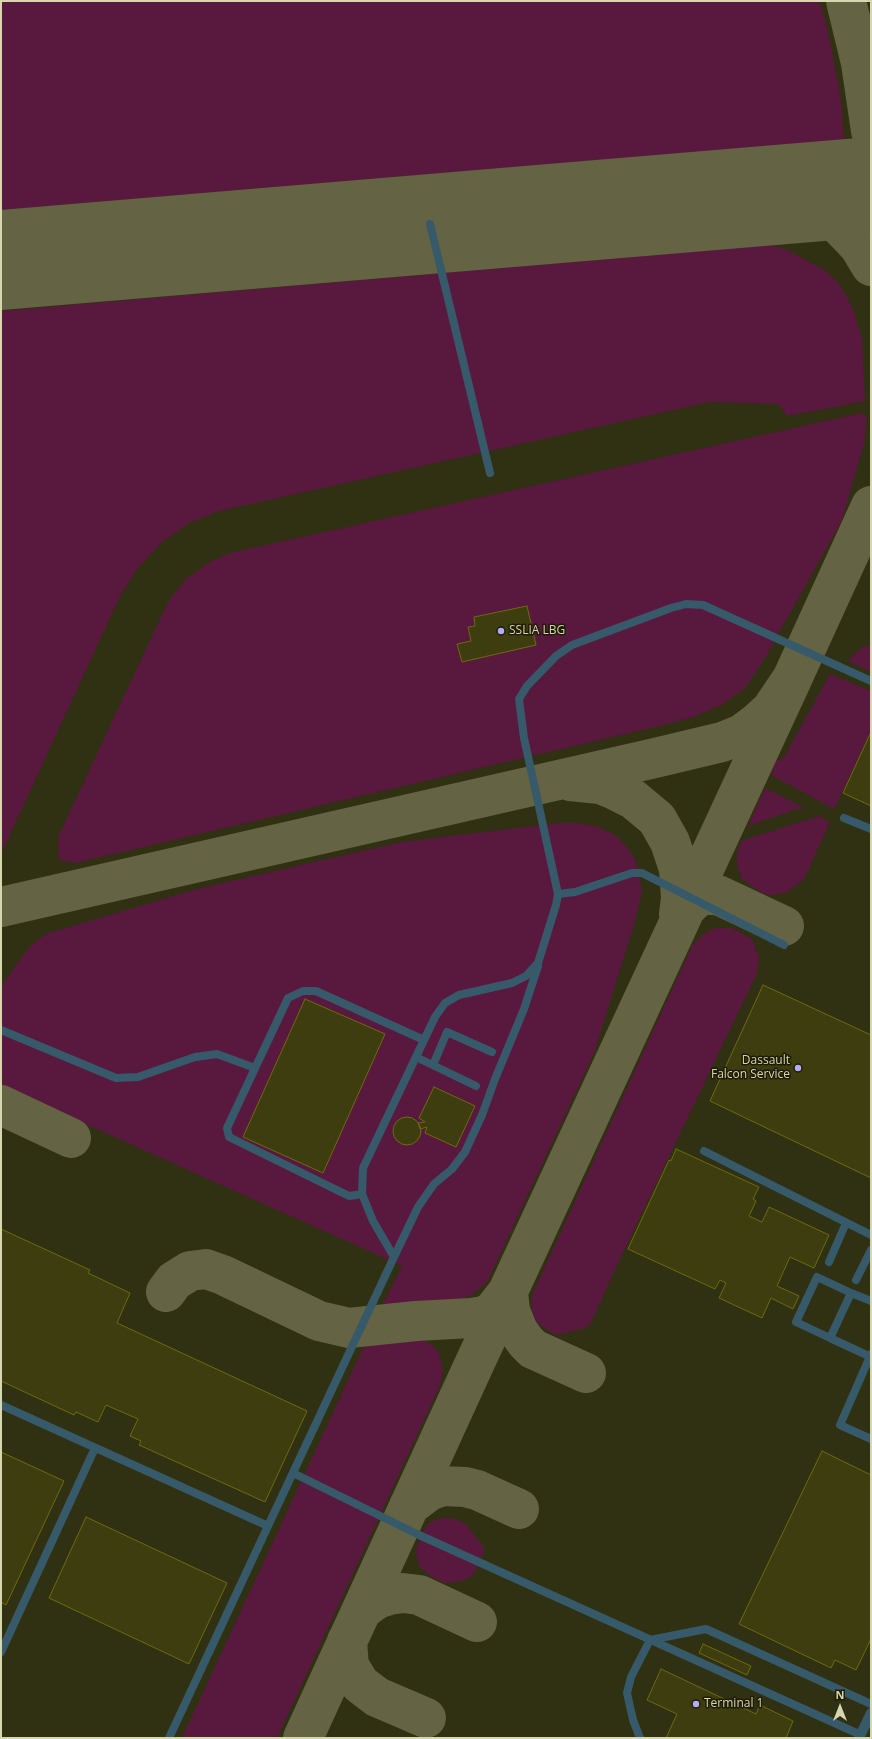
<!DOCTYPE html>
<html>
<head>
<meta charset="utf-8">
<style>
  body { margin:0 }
  #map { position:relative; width:872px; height:1739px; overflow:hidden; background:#26260b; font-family:"Open Sans",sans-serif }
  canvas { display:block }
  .frame { position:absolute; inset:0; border:2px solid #d7d7af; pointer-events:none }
  .north { position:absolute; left:820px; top:1687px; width:40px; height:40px; -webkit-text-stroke:3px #1d1c03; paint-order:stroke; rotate:0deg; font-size:11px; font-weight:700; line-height:16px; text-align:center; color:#d7d7af }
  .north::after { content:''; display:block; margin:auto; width:14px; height:18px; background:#d7d7af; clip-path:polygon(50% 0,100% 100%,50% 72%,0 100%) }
</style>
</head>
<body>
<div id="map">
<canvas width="872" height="1739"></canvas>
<div class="frame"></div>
<div class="north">N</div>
</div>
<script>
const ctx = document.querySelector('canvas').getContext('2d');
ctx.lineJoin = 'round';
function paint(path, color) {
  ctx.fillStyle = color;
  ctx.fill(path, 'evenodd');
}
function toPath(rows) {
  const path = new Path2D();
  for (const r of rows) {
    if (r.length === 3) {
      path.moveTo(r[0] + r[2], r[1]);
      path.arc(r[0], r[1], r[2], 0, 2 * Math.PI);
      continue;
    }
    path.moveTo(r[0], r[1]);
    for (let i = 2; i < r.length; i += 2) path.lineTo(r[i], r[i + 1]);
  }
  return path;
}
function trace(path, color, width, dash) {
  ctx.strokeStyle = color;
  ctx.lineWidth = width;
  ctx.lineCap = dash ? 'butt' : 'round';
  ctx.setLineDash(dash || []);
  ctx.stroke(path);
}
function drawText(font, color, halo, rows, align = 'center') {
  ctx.font = font + ' "Open Sans",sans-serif';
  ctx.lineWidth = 3;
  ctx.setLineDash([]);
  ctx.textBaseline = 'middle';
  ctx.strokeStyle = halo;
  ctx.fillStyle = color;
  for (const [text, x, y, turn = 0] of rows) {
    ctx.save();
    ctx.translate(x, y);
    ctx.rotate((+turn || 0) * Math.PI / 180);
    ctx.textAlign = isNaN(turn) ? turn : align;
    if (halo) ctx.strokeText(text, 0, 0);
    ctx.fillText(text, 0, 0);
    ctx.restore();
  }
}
paint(toPath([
  [1,1,871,1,871,1738,1,1738]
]), '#303012');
paint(toPath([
  [1,1,819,1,826,22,838,83,842,109,844,140,1,210],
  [772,245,787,250,823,269,837,281,845,294,853,309,862,339,865,401,787,416,779,404,709,402,219,511,189,523,162,542,138,568,121,594,1,854,1,311],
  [862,413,867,418,864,443,842,520,765,658,744,689,721,705,693,717,659,726,75,863,59,860,58,837,169,600,186,579,208,563,230,553],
  [871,645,871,672,848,661,851,657,863,647],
  [830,674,871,691,871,731,834,809,771,775,776,760,783,759],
  [765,788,803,807,748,826],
  [819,816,830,822,804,879,787,892,773,895,762,893,742,879,737,865,737,853,741,841],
  [559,823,578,823,596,826,615,835,626,846,636,861,642,891,633,928,594,1053,487,1282,470,1296,445,1304,382,1306,402,1266,1,1086,1,986,30,946,46,934,197,889,402,842],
  [719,928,732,928,752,939,759,958,757,973,618,1263,591,1323,584,1328,557,1335,547,1330,535,1321,531,1305,533,1293,693,944,703,935,712,929],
  [426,1341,438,1351,443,1369,440,1385,277,1738,182,1738,363,1348,372,1342],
  [441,1518,455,1519,466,1524,485,1549,475,1572,469,1578,458,1582,444,1583,429,1575,420,1567,416,1555,417,1546,427,1524]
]), '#59193e');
trace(toPath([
  [846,1,861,63,871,131],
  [773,196,794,200,817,209,838,224,859,246,871,266],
  [570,781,600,784,615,790,633,799,657,819,670,842,679,869,681,898,679,914],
  [1,907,655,758,722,742,742,734,758,722,771,710,792,679,871,506],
  [683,911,692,902,701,895,718,895,784,926],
  [1,1105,71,1138],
  [166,1292,174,1281,190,1271,206,1269,223,1275,319,1321,349,1328,416,1321,471,1318,484,1316,493,1311,508,1292],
  [508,1292,510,1311,518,1331,526,1342,533,1349,586,1373],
  [409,1506,429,1491,443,1486,465,1487,477,1490,519,1509],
  [363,1609,377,1599,389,1595,403,1593,419,1595,477,1622],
  [347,1641,349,1666,360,1684,377,1697,426,1718],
  [303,1738,472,1369,792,679]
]), '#646444', 40);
trace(toPath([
  [1,260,871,187]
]), '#646444', 100);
const building = toPath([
  [527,606,536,645,462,662,457,644,471,641,468,627,475,626,474,617,527,606],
  [871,732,871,806,843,793,871,732],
  [763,985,871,1035,871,1178,710,1101,763,985],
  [305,999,385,1034,323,1173,243,1137,305,999],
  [434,1087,475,1106,456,1147,425,1133,427,1127,420,1129,418,1123,425,1122,419,1118,434,1087],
  [407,1131,14],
  [676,1149,759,1187,753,1199,756,1201,749,1216,762,1222,769,1207,829,1235,814,1268,790,1257,777,1286,799,1296,793,1309,771,1298,762,1318,719,1298,726,1283,720,1280,715,1289,628,1249,669,1160,671,1161,676,1149],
  [1,1229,90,1270,88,1273,130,1293,117,1323,307,1411,265,1502,139,1445,141,1441,130,1436,138,1419,106,1405,98,1422,76,1412,74,1415,1,1381,1,1229],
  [822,1451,871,1475,871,1639,856,1670,835,1660,831,1668,739,1624,822,1451],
  [1,1452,64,1481,6,1605,1,1602,1,1452],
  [86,1517,227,1583,189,1664,49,1598,86,1517],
  [703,1644,751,1666,747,1675,699,1653,703,1644],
  [661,1669,756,1714,760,1705,793,1721,786,1738,666,1738,677,1714,647,1700,661,1669]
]);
paint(building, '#3e3d10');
trace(building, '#6d6b0c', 1);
trace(toPath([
  [430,224,490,473],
  [844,818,871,829],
  [558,894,575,892,632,873,642,873,784,945],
  [1,1030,116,1078,138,1077,195,1057,217,1054,255,1068],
  [416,1057,476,1086],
  [433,1065,447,1032,492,1052],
  [704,1151,871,1235],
  [362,1194,349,1196,229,1137,227,1128,288,998,303,991,316,991,424,1040],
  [394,1257,418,1207,434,1184,452,1169,465,1152,482,1115,495,1079,524,1009,538,966],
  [829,1262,846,1223],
  [856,1280,871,1250],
  [871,1301,851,1293,830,1338,871,1357],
  [830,1338,796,1322,817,1277,851,1293],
  [871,1354,840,1425,871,1439],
  [1,1405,268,1526,394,1257,373,1221,362,1194,363,1168,435,1017,445,1003,459,995,512,983,526,976,538,963,556,905,558,894,524,738,519,699,527,686,556,656,572,645,671,608,686,604,703,605,871,681],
  [293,1473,419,1535,861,1735],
  [1,1652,95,1448],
  [169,1738,268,1526],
  [640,1738,633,1720,627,1693,631,1677,650,1640,706,1629,871,1704]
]), '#375a6a', 8);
trace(toPath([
  [859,1738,871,1713]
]), '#375a6a', 10);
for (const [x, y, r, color] of [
  [501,631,4,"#b4acf9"],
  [798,1068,4,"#b4acf9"],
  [696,1704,4,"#b4acf9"]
]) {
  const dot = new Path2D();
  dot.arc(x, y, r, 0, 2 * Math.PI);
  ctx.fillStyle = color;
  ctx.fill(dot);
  trace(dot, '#1d1c03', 1.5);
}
drawText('12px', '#d7d7af', '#1d1c03', [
  ["SSLIA LBG",509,631],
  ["Dassault",790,1061,"right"],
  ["Falcon Service",790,1075,"right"],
  ["Terminal 1",704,1704]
], 'left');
</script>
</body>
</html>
